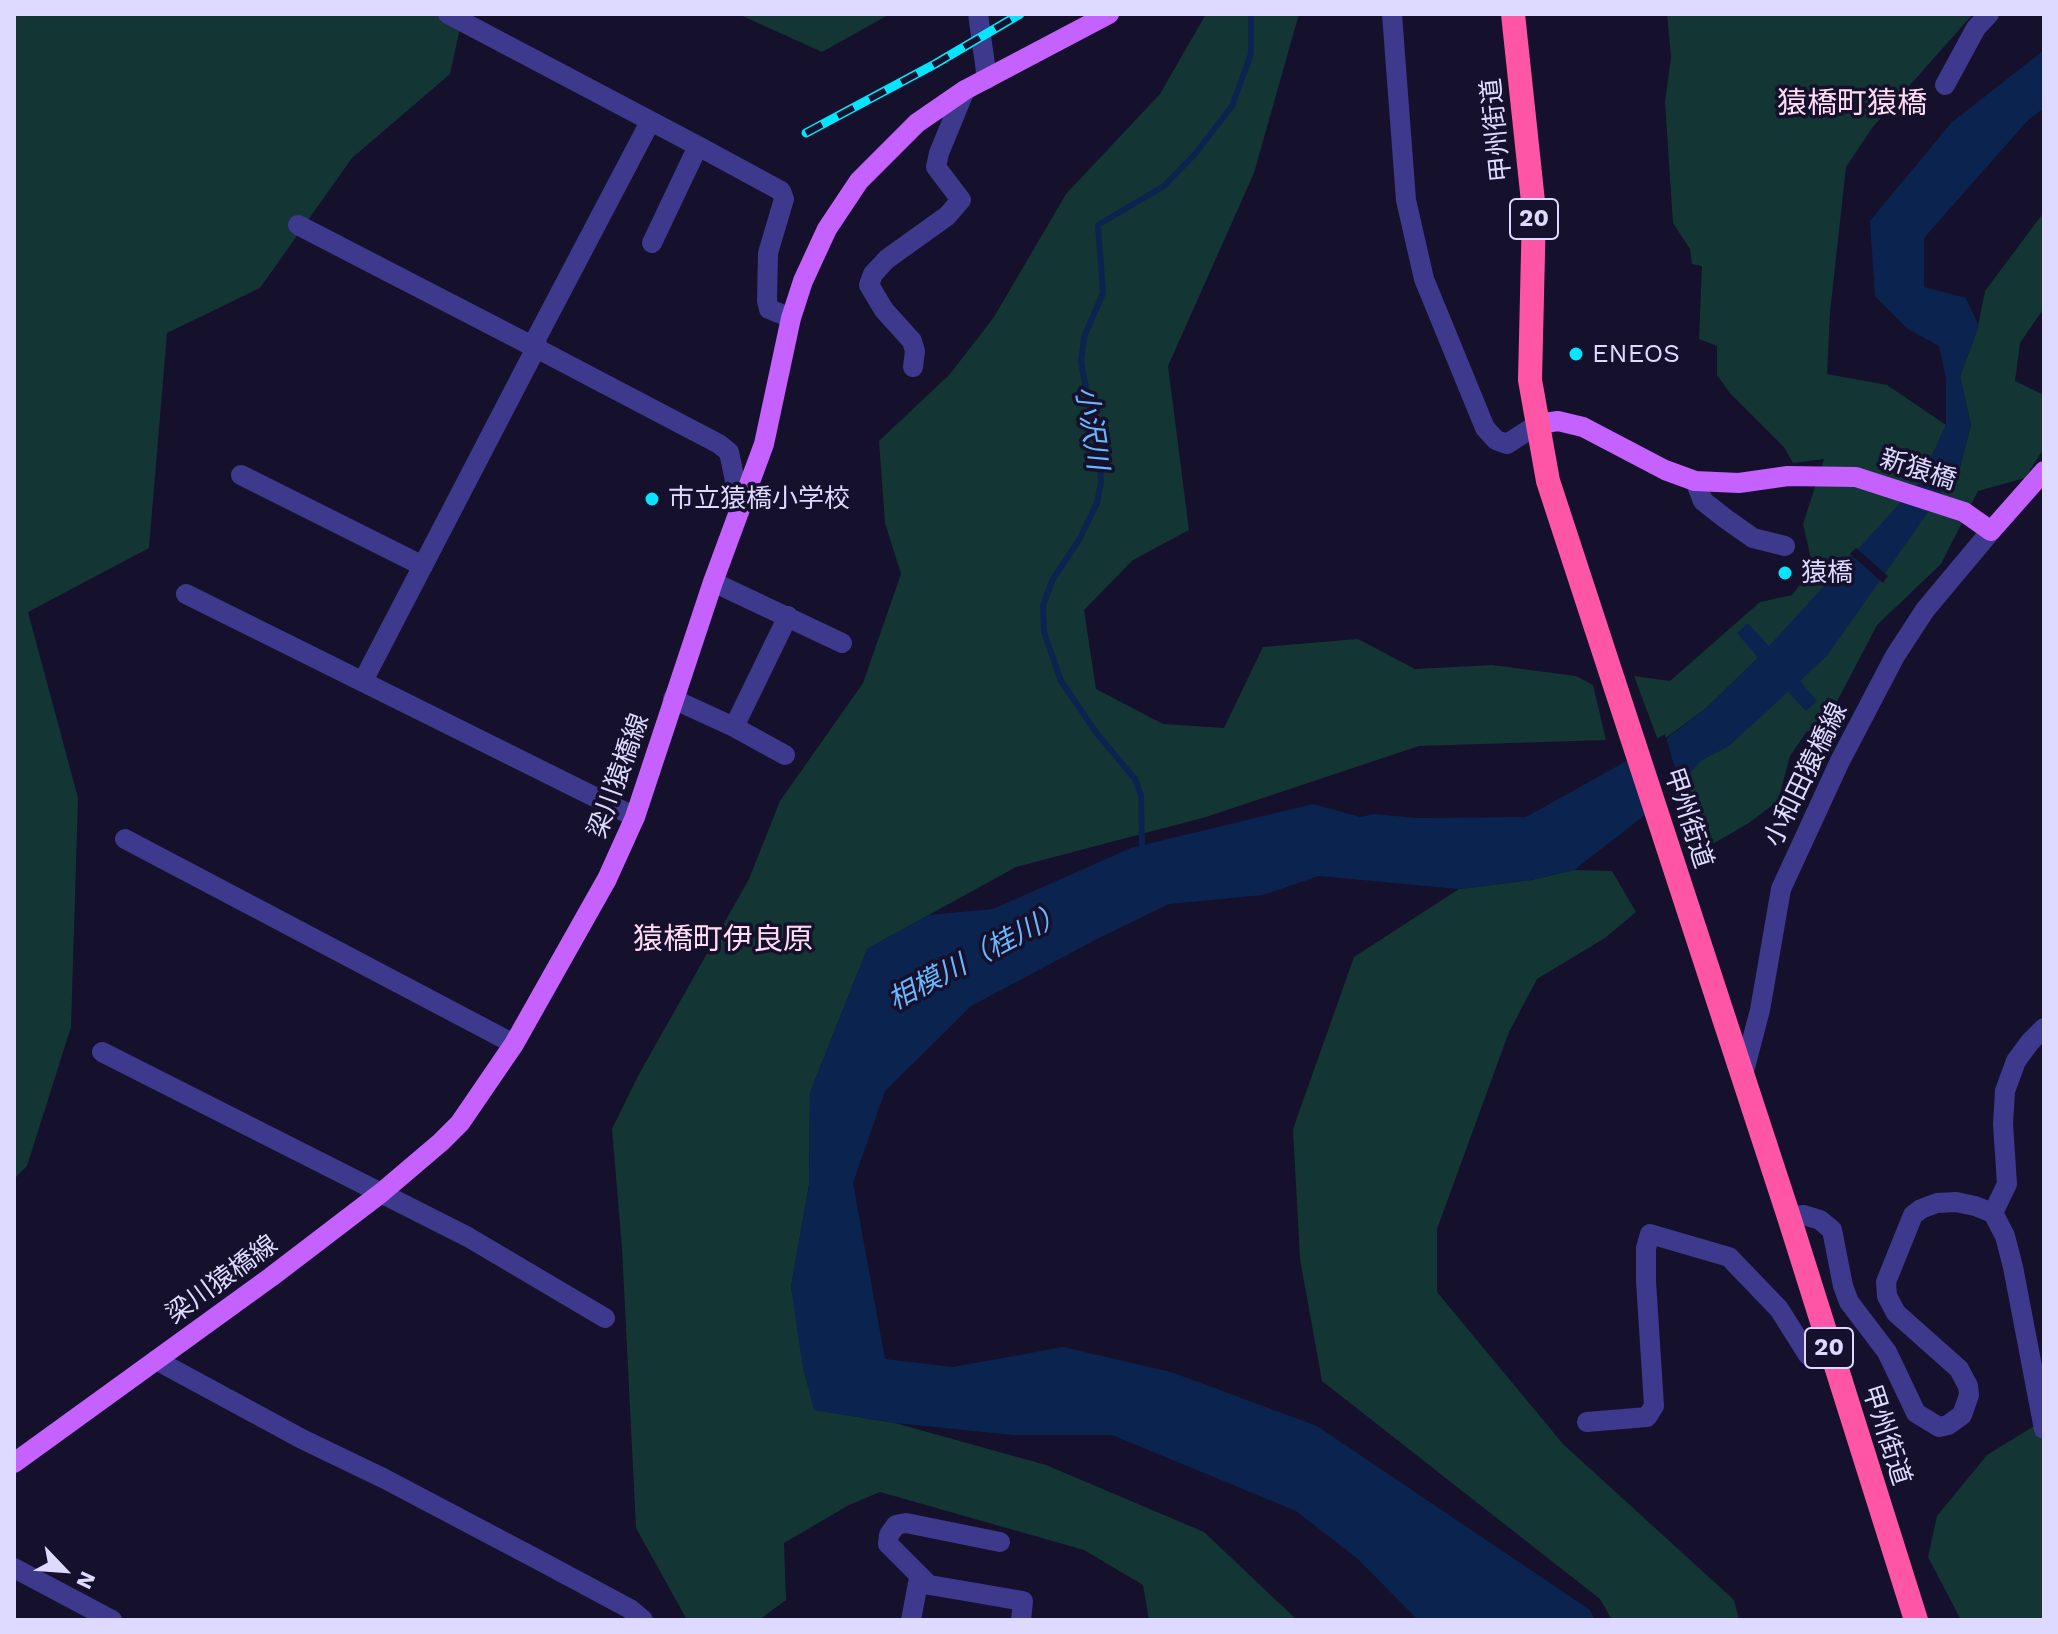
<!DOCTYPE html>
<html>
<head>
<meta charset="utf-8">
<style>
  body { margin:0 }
  #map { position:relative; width:2058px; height:1634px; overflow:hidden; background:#15102b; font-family:"Work Sans",sans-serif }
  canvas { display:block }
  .frame { position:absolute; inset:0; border:16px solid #dedaff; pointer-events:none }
  .north { position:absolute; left:24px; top:1530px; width:80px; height:80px; -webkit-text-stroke:6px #15102b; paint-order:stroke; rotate:115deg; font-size:22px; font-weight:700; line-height:32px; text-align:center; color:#dedaff }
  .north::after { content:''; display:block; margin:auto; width:28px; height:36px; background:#dedaff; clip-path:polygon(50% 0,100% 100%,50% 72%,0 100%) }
</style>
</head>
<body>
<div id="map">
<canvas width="2058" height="1634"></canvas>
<div class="frame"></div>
<div class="north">N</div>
</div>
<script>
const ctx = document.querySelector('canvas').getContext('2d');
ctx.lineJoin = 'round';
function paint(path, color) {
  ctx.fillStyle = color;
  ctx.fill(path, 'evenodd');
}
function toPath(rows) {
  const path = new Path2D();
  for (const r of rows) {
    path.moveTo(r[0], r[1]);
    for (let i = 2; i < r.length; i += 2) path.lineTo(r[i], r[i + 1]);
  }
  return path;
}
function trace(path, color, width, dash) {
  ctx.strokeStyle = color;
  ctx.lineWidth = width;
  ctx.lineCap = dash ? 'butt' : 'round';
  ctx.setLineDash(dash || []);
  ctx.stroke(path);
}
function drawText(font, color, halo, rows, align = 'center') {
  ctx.font = font + ' "Work Sans","Noto Sans JP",sans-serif';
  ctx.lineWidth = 7;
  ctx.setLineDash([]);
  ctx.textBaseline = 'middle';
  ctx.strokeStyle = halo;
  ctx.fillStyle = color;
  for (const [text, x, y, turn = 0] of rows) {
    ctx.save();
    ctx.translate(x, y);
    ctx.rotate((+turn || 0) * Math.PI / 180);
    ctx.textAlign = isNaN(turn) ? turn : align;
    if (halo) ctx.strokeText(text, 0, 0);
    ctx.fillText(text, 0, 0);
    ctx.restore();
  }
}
paint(toPath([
  [14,14,463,14,450,74,352,158,260,288,167,333,149,548,28,612,78,798,71,1027,27,1166,14,1179],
  [738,14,890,14,822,52],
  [1206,14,1299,14,1254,173,1168,366,1189,530,1133,560,1084,610,1096,689,1163,724,1224,728,1263,647,1358,639,1415,669,1492,665,1576,676,1593,685,1606,740,1419,746,1206,817,1016,867,867,949,810,1093,809,1185,791,1287,815,1410,895,1423,1046,1465,1204,1532,1297,1620,1149,1620,1143,1585,1084,1550,880,1492,849,1505,784,1543,786,1600,759,1620,687,1620,636,1528,622,1248,612,1129,638,1076,749,879,780,801,863,683,901,574,885,523,879,441,950,374,994,317,1066,194,1160,94],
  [1667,14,1973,14,1872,128,1846,167,1830,312,1827,374,1887,385,1946,425,1921,480,1867,542,1760,656,1705,709,1659,743,1634,676,1670,681,1760,602,1792,595,1813,568,1803,524,1824,459,1793,463,1784,447,1729,392,1717,375,1717,346,1699,339,1702,266,1692,264,1690,249,1673,223,1665,102,1671,57],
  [2044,212,2044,308,2020,343,2015,381,2044,395,2044,448,2025,478,1978,491,1941,564,1877,625,1819,736,1807,731,1790,756,1778,801,1749,823,1697,853,1672,794,1700,761,1730,745,1924,516,1960,467,1971,425,1960,376,1977,331,1985,291],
  [1574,870,1612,871,1636,912,1605,938,1537,979,1509,1032,1437,1229,1437,1292,1563,1444,1734,1600,1739,1620,1612,1620,1600,1599,1322,1381,1300,1259,1293,1129,1354,957,1459,889,1531,880],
  [2044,1420,2044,1620,1961,1620,1928,1557,1937,1516,1987,1455]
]), '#133634');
paint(toPath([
  [2044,50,2044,108,2028,120,1924,238,1924,287,1966,298,1979,326,1960,376,1971,425,1960,467,1827,656,1800,681,1817,701,1806,711,1788,692,1730,745,1700,761,1672,794,1574,870,1531,880,1459,889,1319,876,1263,895,1169,904,1099,938,971,1006,885,1091,853,1183,885,1359,953,1367,1063,1347,1171,1372,1317,1426,1590,1610,1595,1620,1418,1620,1359,1560,1296,1511,1112,1435,1013,1435,895,1423,814,1410,803,1369,791,1287,809,1185,810,1093,867,949,929,915,993,909,1131,848,1313,804,1360,817,1374,814,1417,818,1526,817,1666,739,1705,709,1758,658,1737,633,1748,623,1769,646,1921,480,1946,425,1946,378,1939,346,1908,329,1875,296,1870,221,1951,123]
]), '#0b244f');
paint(toPath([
  [1856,548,1888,576,1883,583,1850,554],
  [1665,734,1681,789,1651,817,1630,755]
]), '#15102b');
trace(toPath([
  [1142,851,1141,795,1135,779,1098,735,1061,681,1044,632,1043,605,1053,579,1079,540,1097,503,1101,482,1099,456,1081,362,1084,337,1103,293,1098,225,1164,186,1195,154,1232,106,1251,54,1251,14]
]), '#0b244f', 6);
trace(toPath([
  [448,14,698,146,652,243],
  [978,14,987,79],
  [1392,14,1406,200,1424,279,1485,428,1496,440,1507,444,1538,424],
  [1945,85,1976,28,1989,14],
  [698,146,781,191,784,199,768,253,767,301,769,309,791,318],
  [298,225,536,348,537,337,650,122],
  [913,367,915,351,912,341,884,310,869,285,873,274,887,259,947,216,961,200,936,167,939,153,965,90],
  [241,475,423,566],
  [1695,481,1703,501,1726,519,1753,538,1785,546],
  [713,582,842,643],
  [186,594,635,817],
  [363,681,536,348,719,444,729,452,735,481,747,492],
  [673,699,734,727,785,755],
  [734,727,788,616],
  [125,839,514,1044],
  [102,1052,468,1237,605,1318],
  [1743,1075,1760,1010,1781,889,1840,761,1895,656,1925,610,1991,531],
  [1993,1213,2007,1184,2003,1124,2005,1091,2016,1061,2030,1042,2044,1028],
  [1789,1217,1804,1215,1820,1220,1832,1230,1843,1286,1849,1302,1887,1352,1916,1413,1939,1427,1948,1425,1962,1415,1969,1395,1968,1386,1959,1369,1896,1313,1887,1296,1886,1282,1913,1215,1921,1209,1937,1203,1956,1202,1975,1206,1993,1213,2005,1236,2013,1267,2044,1429],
  [156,1360,302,1439,385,1479,548,1565,630,1609,643,1620],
  [1587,1422,1647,1417,1654,1406,1646,1281,1646,1248,1650,1234,1729,1257,1779,1309,1808,1355,1830,1351],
  [14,1568,112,1620],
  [929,1585,888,1544,889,1535,896,1525,906,1523,1000,1542],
  [911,1620,918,1583,1023,1601,1021,1620]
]), '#3d398c', 20);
trace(toPath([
  [1538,424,1558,421,1583,427,1665,470,1695,481,1739,483,1788,476,1856,477,1964,512,1991,531,2044,471],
  [14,1463,271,1277,381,1193,441,1142,460,1123,514,1044,607,879,635,817,713,582,764,444,791,318,803,281,827,229,859,181,917,123,965,90,1109,14]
]), '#c561ff', 20);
trace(toPath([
  [1513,14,1534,211,1530,380,1548,481,1789,1217,1916,1620]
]), '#ff55a6', 24);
const rail = toPath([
  [806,133,935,64,1020,14]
]);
trace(rail, '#06e5ff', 9);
trace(rail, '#15102b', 6, [18]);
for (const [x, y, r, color] of [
  [1576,354,8,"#06e5ff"],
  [652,499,8,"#06e5ff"],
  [1785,573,8,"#06e5ff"]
]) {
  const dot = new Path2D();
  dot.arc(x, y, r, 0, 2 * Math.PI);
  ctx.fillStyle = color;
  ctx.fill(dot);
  trace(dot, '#15102b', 3);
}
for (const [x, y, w] of [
  [1534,219,48],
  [1829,1348,48]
]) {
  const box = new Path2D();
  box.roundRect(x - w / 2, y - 20, w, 40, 6);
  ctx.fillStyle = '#15102b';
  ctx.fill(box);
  trace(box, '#dedaff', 2);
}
drawText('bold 24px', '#dedaff', null, [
  ["20",1534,219],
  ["20",1829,1348]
]);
drawText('26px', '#dedaff', '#15102b', [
  ["甲州街道",1497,130,-96],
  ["新猿橋",1918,470,18],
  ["小和田猿橋線",1806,775,-64],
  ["梁川猿橋線",619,776,-70],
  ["甲州街道",1688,818,72],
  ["梁川猿橋線",222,1280,-36],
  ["甲州街道",1886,1435,72]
]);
drawText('26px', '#dedaff', '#15102b', [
  ["ENEOS",1592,354],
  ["市立猿橋小学校",668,499],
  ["猿橋",1801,573]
], 'left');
drawText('italic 28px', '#68b8ff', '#15102b', [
  ["小沢川",1091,428,81],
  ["相模川（桂川）",977,957,-28]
]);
drawText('30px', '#ffdcf2', '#15102b', [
  ["猿橋町猿橋",1852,104],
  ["猿橋町伊良原",723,940]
]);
</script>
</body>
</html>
